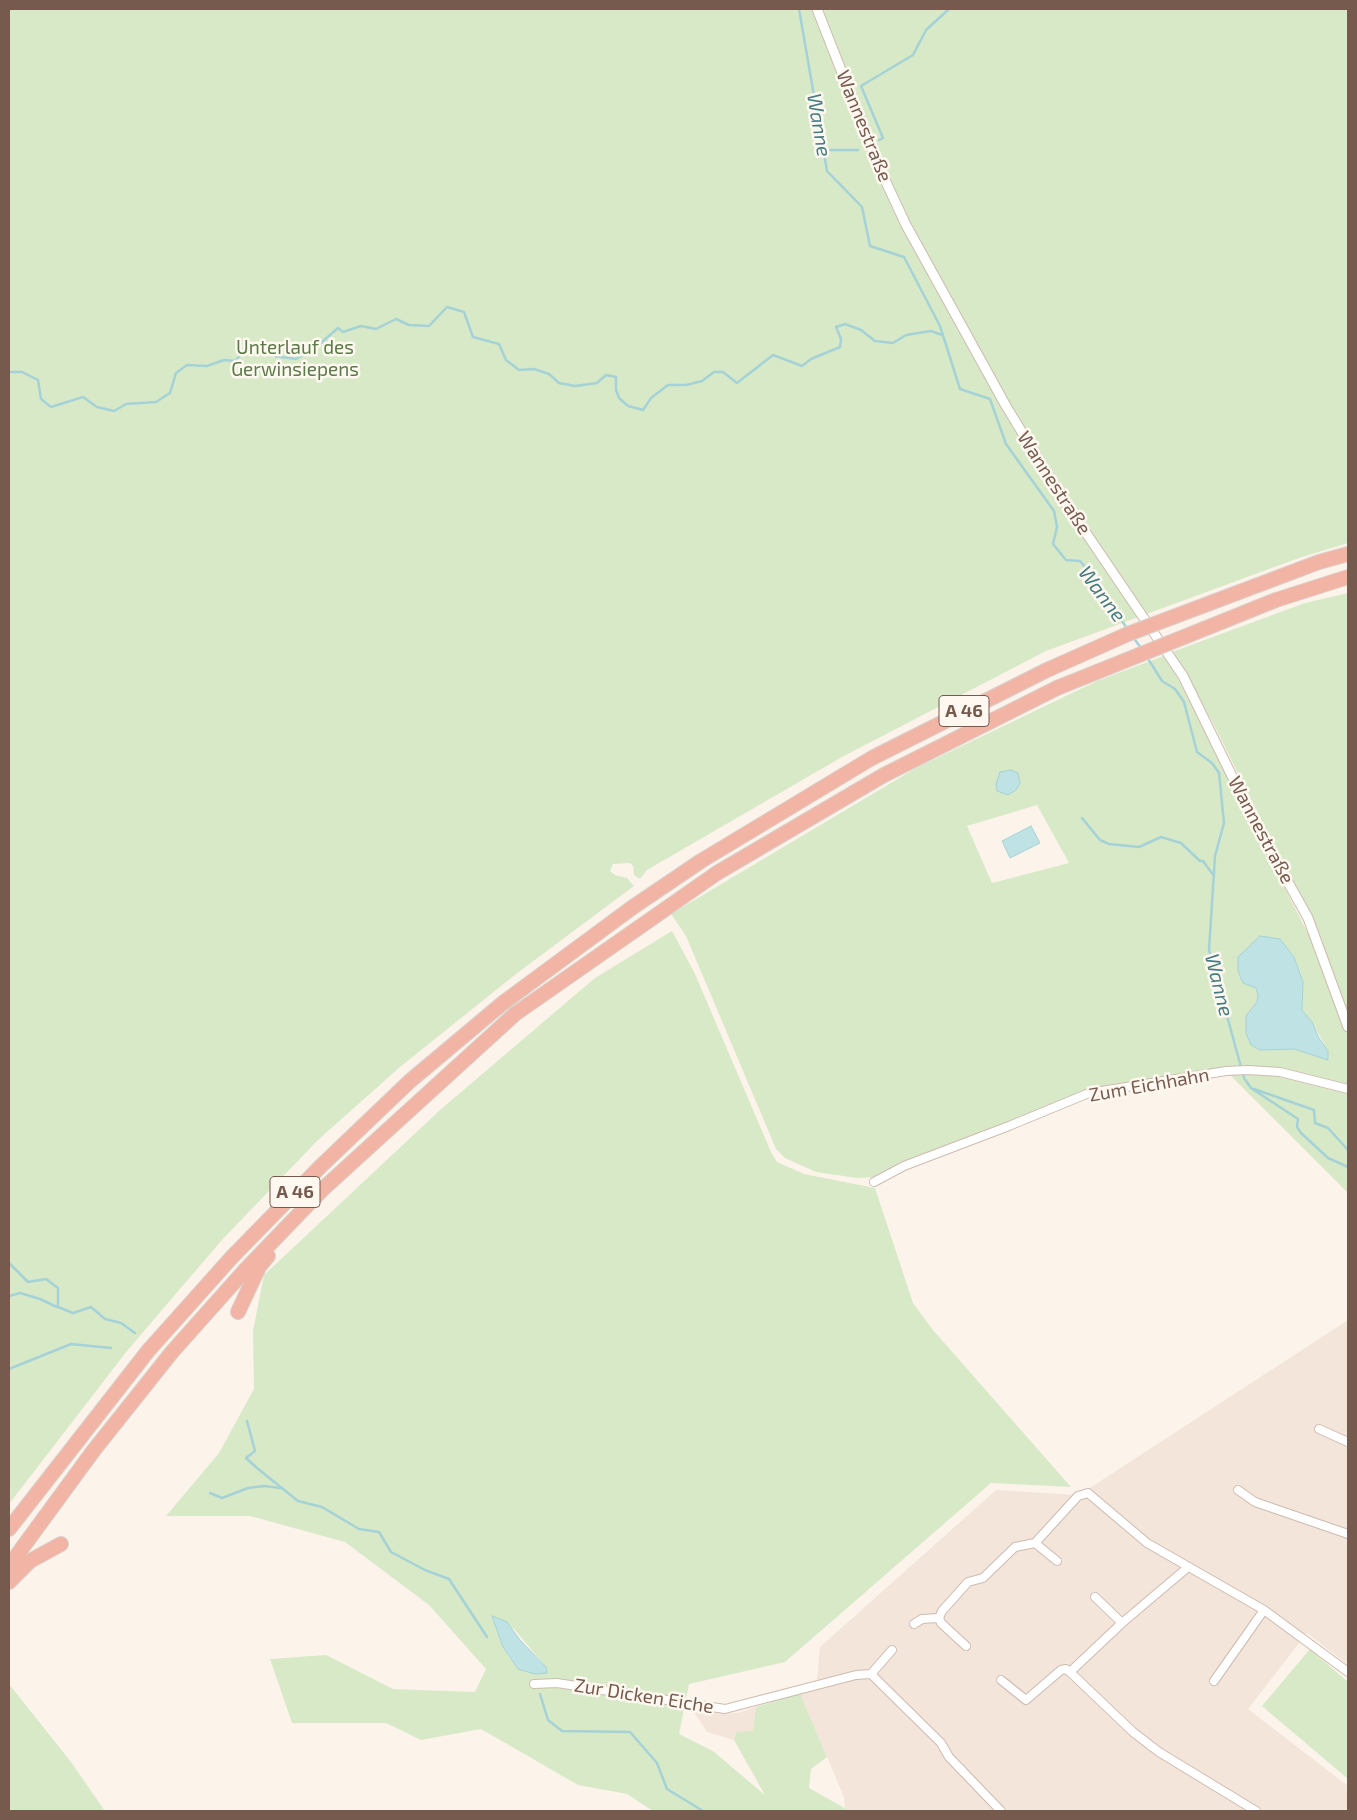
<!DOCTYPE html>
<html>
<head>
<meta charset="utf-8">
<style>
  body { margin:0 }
  #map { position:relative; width:1357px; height:1820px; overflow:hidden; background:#fcf4ea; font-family:"Exo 2",sans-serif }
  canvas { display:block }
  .frame { position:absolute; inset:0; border:10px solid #765a4e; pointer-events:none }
</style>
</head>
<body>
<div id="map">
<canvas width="1357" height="1820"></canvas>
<div class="frame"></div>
</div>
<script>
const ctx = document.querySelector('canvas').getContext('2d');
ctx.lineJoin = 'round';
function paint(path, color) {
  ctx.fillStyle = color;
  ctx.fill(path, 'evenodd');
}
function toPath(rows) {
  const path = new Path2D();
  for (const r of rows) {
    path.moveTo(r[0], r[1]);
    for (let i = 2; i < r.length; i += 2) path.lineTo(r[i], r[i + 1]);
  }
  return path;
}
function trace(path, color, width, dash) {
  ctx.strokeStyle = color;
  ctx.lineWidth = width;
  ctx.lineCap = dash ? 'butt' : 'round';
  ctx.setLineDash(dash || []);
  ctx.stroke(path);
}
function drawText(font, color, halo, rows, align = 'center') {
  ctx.font = font + ' "Exo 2",sans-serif';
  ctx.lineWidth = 5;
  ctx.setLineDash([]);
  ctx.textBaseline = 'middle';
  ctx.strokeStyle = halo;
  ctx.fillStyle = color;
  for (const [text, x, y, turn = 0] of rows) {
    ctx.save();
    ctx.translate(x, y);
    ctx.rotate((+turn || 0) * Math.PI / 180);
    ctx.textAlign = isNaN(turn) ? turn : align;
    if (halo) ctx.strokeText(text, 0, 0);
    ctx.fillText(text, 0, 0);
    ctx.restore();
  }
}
paint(toPath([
  [1348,1320,1348,1665,1307,1633,1248,1709,1348,1786,1348,1811,845,1811,844,1797,800,1693,820,1686,817,1679,820,1647,996,1490,1079,1495],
  [756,1707,753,1732,736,1732,734,1740,707,1732,692,1709,723,1714,738,1713]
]), '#f3e5d9');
paint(toPath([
  [9,9,1348,9,1348,543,1299,558,1046,651,842,757,647,870,640,879,634,875,633,866,630,863,613,864,610,871,615,875,627,878,634,886,516,974,400,1067,318,1140,221,1241,127,1351,9,1504],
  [1348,593,1348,1015,1320,939,1213,723,1172,652,1305,603],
  [1166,655,1323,963,1348,1038,1348,1086,1277,1069,1248,1066,1212,1070,1061,1102,892,1168,874,1177,857,1178,816,1172,785,1158,776,1149,686,936,671,914,916,768,1097,681],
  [1037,805,1069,863,992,883,967,826],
  [1280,939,1294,957,1303,982,1302,1010,1312,1022,1328,1051,1320,1057,1294,1049,1260,1050,1258,995,1256,988],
  [672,931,695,974,771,1152,777,1162,804,1174,875,1188,913,1303,933,1330,1071,1487,991,1483,785,1662,689,1684,679,1734,713,1751,765,1795,734,1740,736,1732,753,1731,756,1707,800,1693,827,1757,811,1769,809,1788,850,1811,653,1811,627,1794,578,1785,481,1729,421,1740,386,1723,292,1723,270,1659,326,1655,393,1689,475,1692,486,1669,429,1605,345,1542,250,1516,166,1516,219,1453,254,1389,253,1331,264,1275,440,1110,595,978],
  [492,1616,514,1629,546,1667,511,1660,503,1647],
  [1250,1073,1279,1075,1348,1091,1348,1193,1229,1074],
  [1310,1649,1348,1682,1348,1779,1262,1706],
  [9,1684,71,1762,105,1811,9,1811]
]), '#d8e9c8');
const water = toPath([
  [1011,770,1018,773,1020,783,1016,790,1008,795,997,791,996,784,1000,772,1011,770],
  [1031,826,1040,843,1010,858,1002,841,1031,826],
  [1260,936,1280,939,1294,957,1303,982,1302,1010,1312,1022,1319,1038,1328,1051,1328,1060,1294,1049,1260,1050,1251,1045,1246,1033,1246,1016,1257,1002,1258,995,1256,988,1243,983,1238,971,1238,957,1260,936],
  [492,1616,507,1622,520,1640,546,1667,547,1673,535,1674,518,1669,503,1647,492,1616]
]);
paint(water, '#bfe2e5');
trace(water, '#a5d2d6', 1);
trace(toPath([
  [799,9,827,171,862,207,870,246,904,257,940,326,960,389,990,399,1006,444,1054,511,1057,527,1053,544,1066,560,1080,561,1092,575,1128,630],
  [879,140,883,138,861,86,913,55,926,30,949,9],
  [824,150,858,150],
  [9,372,22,372,38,380,41,399,51,407,83,397,97,407,114,411,126,404,156,402,170,393,176,373,187,365,207,366,224,360,235,361,248,347,261,346,275,356,296,359,315,348,338,328,343,332,361,326,376,329,396,319,409,325,429,326,447,307,464,312,473,337,499,344,506,360,519,370,534,369,549,374,559,383,575,386,597,383,606,375,616,377,616,390,619,398,628,406,643,410,651,398,668,385,686,385,702,381,714,372,723,372,737,383,773,355,802,366,811,359,840,347,841,339,836,327,845,324,861,330,875,341,893,343,906,335,931,331,942,335],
  [1133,637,1141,648],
  [1147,657,1162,681,1175,689,1184,702,1197,752,1212,763,1219,773,1224,823,1215,856,1209,950,1244,1078,1251,1088,1298,1119,1297,1127,1301,1133,1328,1158,1348,1167],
  [1082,818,1100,840,1109,844,1139,847,1161,837,1181,843,1200,861,1203,861,1214,876],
  [1254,1089,1314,1110,1315,1123,1328,1128,1348,1150],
  [9,1263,28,1282,46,1279,58,1288,58,1307,73,1313,91,1307,105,1319,121,1323,135,1333],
  [9,1296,20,1293,40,1299,57,1307],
  [9,1369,71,1344,111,1348],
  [247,1421,255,1451,246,1458,257,1468,298,1501,322,1507,359,1529,379,1532,391,1552,425,1570,449,1579,487,1637],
  [210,1493,222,1498,248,1488,264,1486,280,1488],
  [540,1694,548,1720,562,1731,630,1732,657,1763,667,1789,703,1811]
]), '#a5d2d6', 2.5);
const minor = toPath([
  [874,1182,904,1166,1009,1126,1089,1093,1226,1071,1248,1070,1280,1072,1348,1089],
  [1319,1429,1348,1442],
  [1238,1490,1255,1502,1348,1534],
  [1035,1543,1057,1561],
  [1187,1568,1122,1623,1070,1672,1133,1732,1159,1752,1256,1811],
  [1095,1597,1122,1623],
  [914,1624,922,1619,939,1618],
  [966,1646,941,1623,939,1618,942,1611,968,1582,983,1578,1015,1547,1035,1543,1078,1496,1088,1493,1147,1543,1264,1610,1348,1672],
  [871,1674,892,1650],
  [1001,1680,1026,1700,1061,1670,1066,1669,1070,1672],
  [1214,1681,1264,1610],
  [534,1684,557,1683,725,1709,856,1675,871,1674,941,1743,949,1757,1001,1811]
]);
const tertiary = toPath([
  [817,9,879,167,906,225,1006,406,1059,493,1183,676,1255,823,1308,918,1348,1027]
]);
const motorway = toPath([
  [1319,562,1348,554],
  [1276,600,1348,577],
  [238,1312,259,1267,268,1256],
  [9,1529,148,1351,232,1257,321,1166,410,1081,503,1003,633,907],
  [9,1566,94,1450,172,1352,246,1269,324,1188,515,1014,717,873,884,775,1057,688],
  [9,1582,30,1561,61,1544]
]);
trace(minor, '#cebbb0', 10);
trace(tertiary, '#cebbb0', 11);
trace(motorway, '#d9d1cd', 16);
trace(minor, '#fff', 8);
trace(tertiary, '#fff', 9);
trace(motorway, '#f2b4a4', 14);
const motorwayBridge = toPath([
  [1057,688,1276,600],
  [633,907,701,861,872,758,1047,670,1128,634,1319,562]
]);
trace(motorwayBridge, '#d9d1cd', 16, []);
trace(motorwayBridge, '#f2b4a4', 14);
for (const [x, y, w] of [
  [964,711,50],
  [295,1192,50]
]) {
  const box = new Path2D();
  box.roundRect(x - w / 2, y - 15.5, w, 31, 4);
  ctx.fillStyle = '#fef8f0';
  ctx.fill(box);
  trace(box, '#765a4e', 1);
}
drawText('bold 18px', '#765a4e', null, [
  ["A 46",964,711],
  ["A 46",295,1192]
]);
drawText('19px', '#765a4e', '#fef8f0', [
  ["Wannestraße",864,126,68],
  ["Wannestraße",1054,483,57],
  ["Wannestraße",1261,830,62],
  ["Zum Eichhahn",1149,1085,-10],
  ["Zur Dicken Eiche",644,1696,9]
]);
drawText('19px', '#597b46', '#fef8f0', [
  ["Unterlauf des",295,348],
  ["Gerwinsiepens",295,370]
]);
drawText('italic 20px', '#457b81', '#fef8f0', [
  ["Wanne",819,125,80],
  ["Wanne",1102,594,53],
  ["Wanne",1219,985,76]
]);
</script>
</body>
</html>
